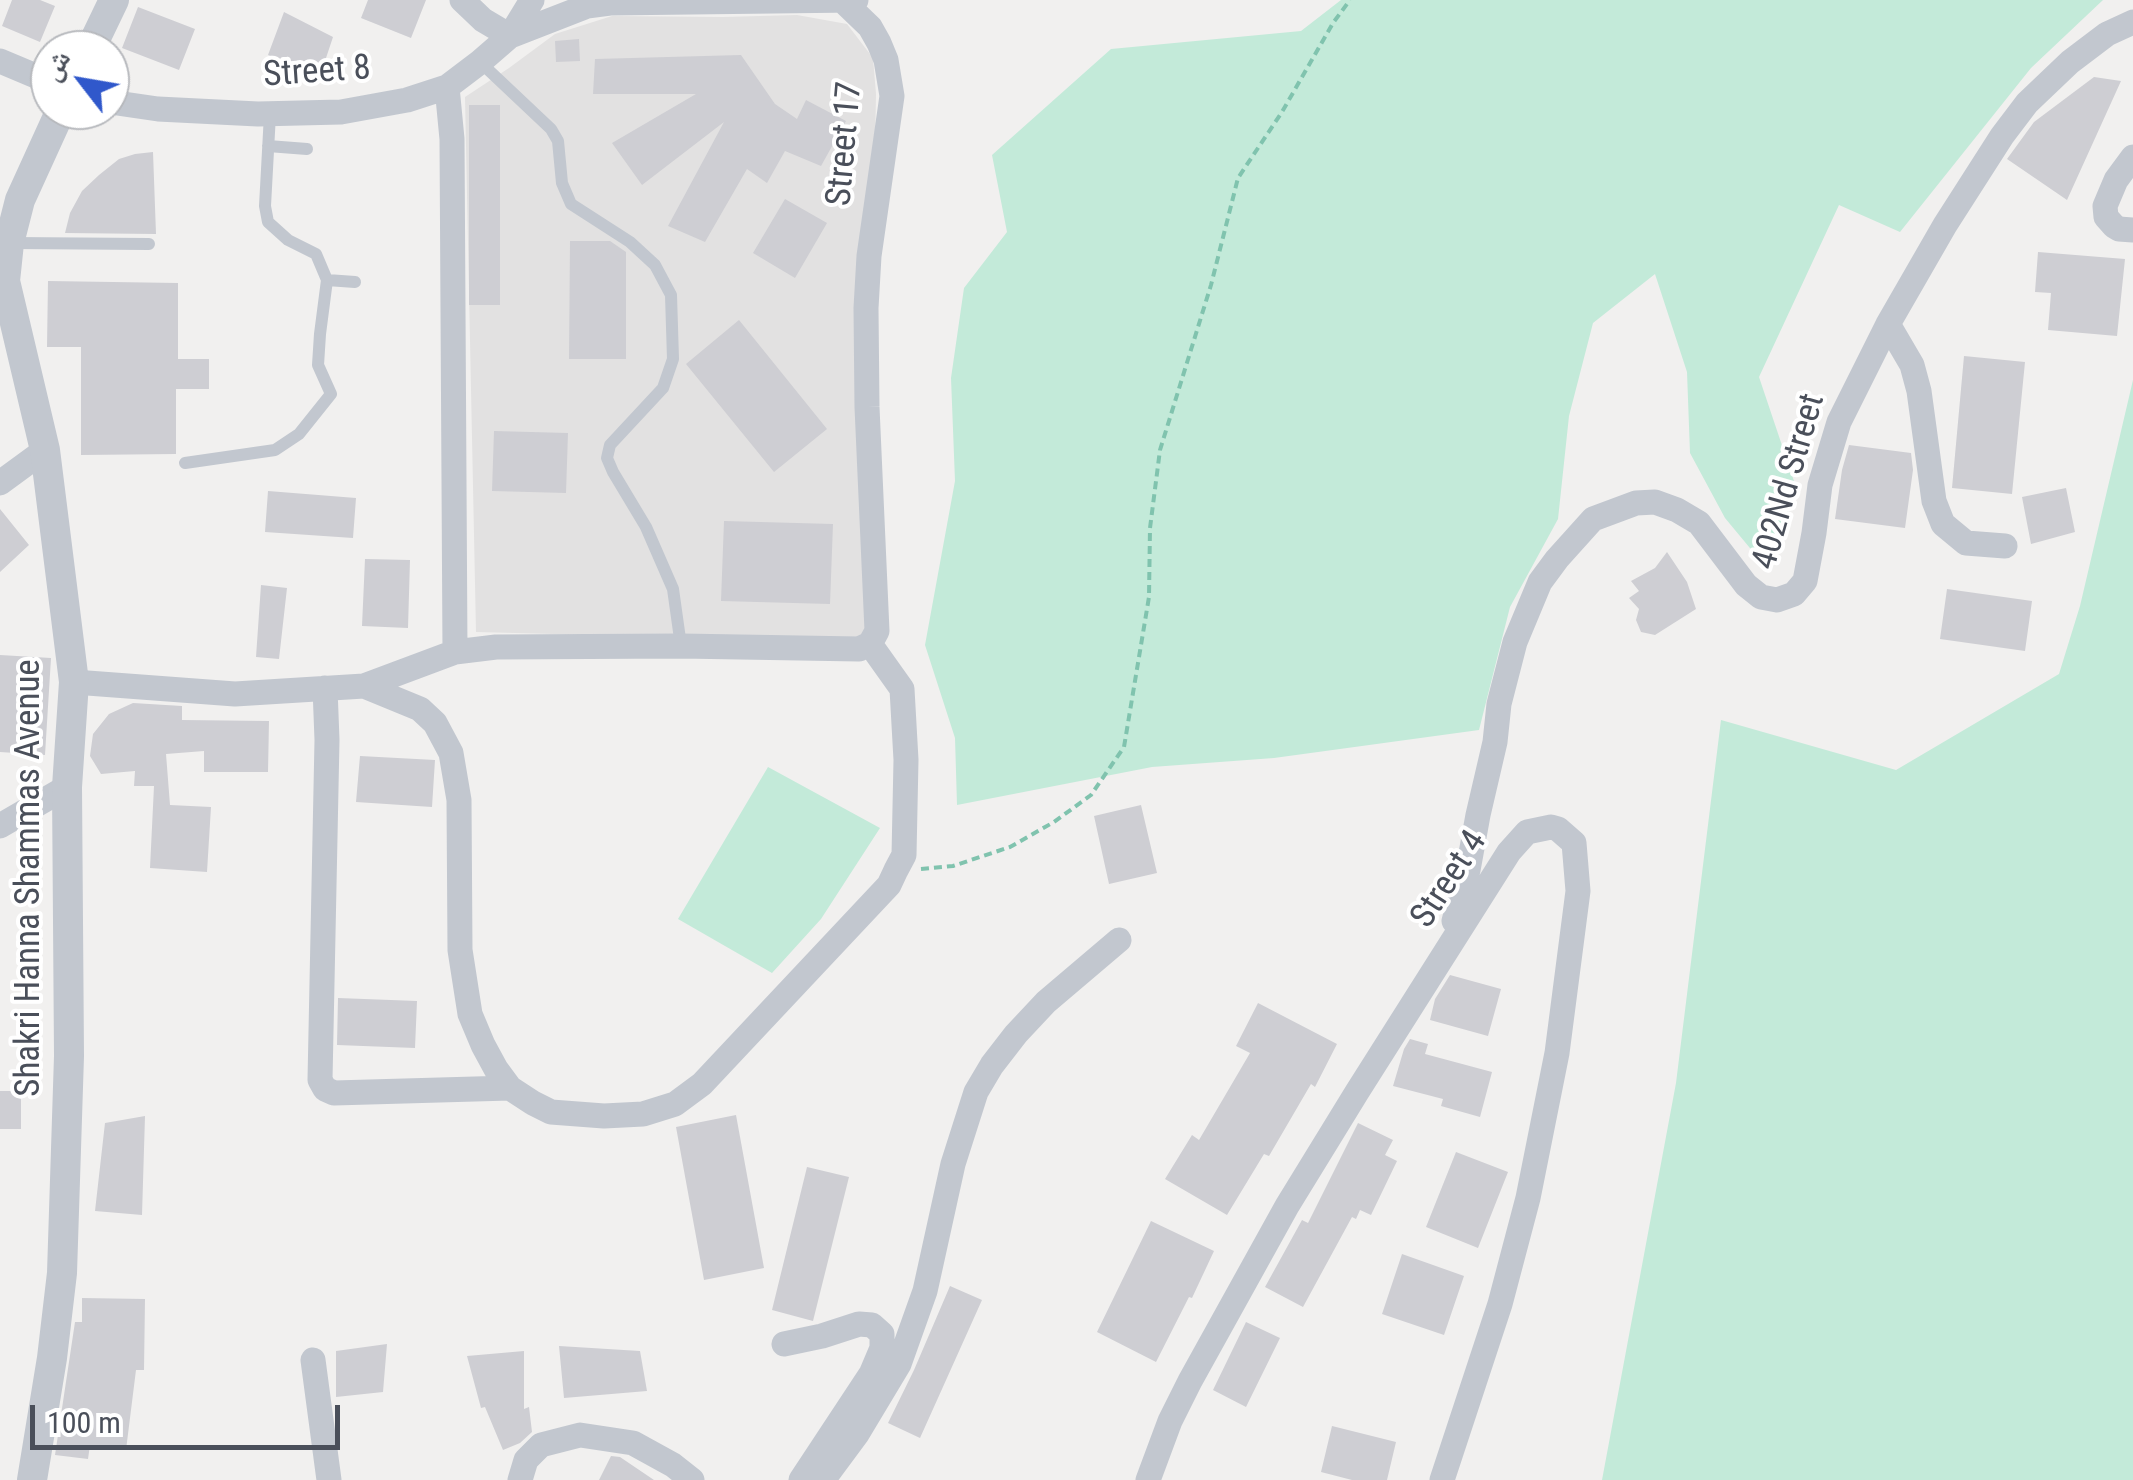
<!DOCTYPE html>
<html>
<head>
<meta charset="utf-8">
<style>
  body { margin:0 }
  #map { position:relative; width:2133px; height:1480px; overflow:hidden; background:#f1f0ef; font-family:"Roboto Condensed","Noto Naskh Arabic",sans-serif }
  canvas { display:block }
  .north { position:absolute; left:30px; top:30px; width:100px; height:100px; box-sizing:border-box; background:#fff; border:2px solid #b7b9bd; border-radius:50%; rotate:301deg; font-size:28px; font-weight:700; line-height:40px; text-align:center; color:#4a4f5a }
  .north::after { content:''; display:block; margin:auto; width:35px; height:45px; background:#3058cb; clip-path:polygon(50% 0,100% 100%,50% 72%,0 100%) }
  .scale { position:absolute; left:30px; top:1405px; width:310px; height:45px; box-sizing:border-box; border:5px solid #4a4f5a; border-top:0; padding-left:12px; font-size:30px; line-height:35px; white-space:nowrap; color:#4a4f5a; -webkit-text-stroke:8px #fff; paint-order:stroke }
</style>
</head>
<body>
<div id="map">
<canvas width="2133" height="1480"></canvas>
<div class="north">ش</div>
<div class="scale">100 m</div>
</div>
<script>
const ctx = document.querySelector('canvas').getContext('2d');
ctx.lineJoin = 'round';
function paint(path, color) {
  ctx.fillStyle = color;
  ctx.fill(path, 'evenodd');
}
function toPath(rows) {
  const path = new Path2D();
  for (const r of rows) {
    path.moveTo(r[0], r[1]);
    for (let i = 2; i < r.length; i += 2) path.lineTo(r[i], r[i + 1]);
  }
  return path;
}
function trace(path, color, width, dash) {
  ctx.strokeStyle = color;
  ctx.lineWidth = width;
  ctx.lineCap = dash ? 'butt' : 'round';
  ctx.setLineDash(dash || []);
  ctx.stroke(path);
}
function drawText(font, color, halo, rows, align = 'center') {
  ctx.font = font + ' "Roboto Condensed",sans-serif';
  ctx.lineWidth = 8;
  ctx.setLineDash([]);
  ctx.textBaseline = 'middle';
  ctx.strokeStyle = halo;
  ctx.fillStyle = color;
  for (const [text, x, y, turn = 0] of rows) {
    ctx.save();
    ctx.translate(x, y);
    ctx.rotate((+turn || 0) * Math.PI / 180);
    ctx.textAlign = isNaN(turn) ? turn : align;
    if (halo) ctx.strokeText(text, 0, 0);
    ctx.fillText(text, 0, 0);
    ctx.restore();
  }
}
paint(toPath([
  [797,15,847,24,873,58,876,94,866,642,476,632,465,97,509,68,555,34,612,16,723,17]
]), '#e2e1e1');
paint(toPath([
  [1341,0,2103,0,2031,68,1900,232,1839,205,1759,377,1797,490,1764,565,1725,518,1690,453,1687,372,1655,274,1593,323,1569,416,1558,519,1510,607,1479,730,1274,758,1152,767,957,805,955,738,925,645,955,481,951,378,964,288,1007,232,992,155,1111,49,1301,31],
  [2133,380,2133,1480,1602,1480,1676,1083,1721,720,1896,770,2059,674,2080,606],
  [768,767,880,828,821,919,772,973,678,919]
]), '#c3ead9');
paint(toPath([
  [12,0,40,0,55,6,40,42,2,26],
  [368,0,426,0,411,38,361,18],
  [138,7,195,29,179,70,122,48],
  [284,12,333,37,320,76,268,55],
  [579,39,580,61,556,62,555,41],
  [741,55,775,104,797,119,806,100,846,121,821,166,785,151,767,183,747,169,705,242,668,226,724,122,642,185,612,143,696,94,593,94,595,59],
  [2094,77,2121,81,2067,200,2007,159,2034,122],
  [469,105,500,105,500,305,469,305],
  [153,152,156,234,65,233,70,213,82,191,99,175,119,159,135,154],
  [785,199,827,223,795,278,753,253],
  [570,241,610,241,626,252,626,359,569,359],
  [2038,252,2125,259,2117,336,2048,330,2051,293,2035,292],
  [48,281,178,283,178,359,209,359,209,389,176,389,176,454,81,455,81,347,47,347],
  [739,320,827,429,774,472,686,364],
  [1964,356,2025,362,2012,494,1952,488],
  [494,431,568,433,566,493,492,491],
  [1849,445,1911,453,1913,470,1905,528,1835,519,1842,470],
  [2066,488,2075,532,2031,544,2022,497],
  [268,491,356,498,353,538,265,532],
  [0,509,29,545,0,572],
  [724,521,833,524,830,604,721,601],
  [1667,552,1687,582,1696,609,1655,635,1641,632,1636,620,1639,609,1629,598,1639,591,1631,581,1655,568],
  [365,559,410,560,408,628,362,626],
  [261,585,287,588,279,659,256,657],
  [1947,589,2032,601,2025,651,1940,639],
  [0,655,51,658,45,755,0,752],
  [133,703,182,706,182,720,269,721,268,772,204,772,204,751,166,754,170,805,211,807,207,872,150,868,154,786,134,786,135,771,101,774,90,756,93,734,109,714],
  [360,756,435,760,432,807,356,802],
  [1141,805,1157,873,1109,884,1094,816],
  [1450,975,1501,989,1488,1036,1430,1020,1435,999],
  [338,998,417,1001,415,1048,337,1045],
  [1258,1003,1337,1044,1315,1087,1311,1084,1269,1156,1264,1154,1227,1215,1165,1179,1192,1135,1199,1140,1250,1053,1236,1046],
  [1410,1039,1428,1044,1425,1054,1492,1072,1480,1117,1441,1106,1443,1099,1393,1086,1404,1049],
  [0,1091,21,1091,21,1129,0,1129],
  [736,1115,764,1268,704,1280,676,1127],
  [145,1116,142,1215,95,1211,105,1123],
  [1358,1123,1393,1140,1385,1155,1397,1161,1371,1215,1360,1210,1356,1219,1352,1217,1303,1307,1265,1287,1302,1220,1308,1223],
  [1456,1152,1508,1172,1478,1248,1426,1227],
  [807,1167,849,1177,813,1321,772,1310],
  [1151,1221,1214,1251,1192,1298,1189,1297,1156,1362,1097,1332],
  [1402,1254,1464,1276,1444,1335,1382,1314],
  [950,1286,982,1300,920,1438,888,1423,914,1370],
  [82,1298,145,1299,144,1370,136,1370,126,1450,90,1445,88,1459,55,1455,75,1322,82,1322],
  [1246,1322,1280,1338,1246,1407,1213,1390],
  [387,1344,383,1392,336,1397,336,1351],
  [559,1346,640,1351,647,1391,564,1398],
  [524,1351,524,1409,529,1407,532,1432,520,1443,503,1450,485,1407,481,1408,467,1356],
  [1332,1426,1396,1442,1387,1480,1352,1480,1321,1472],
  [611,1456,620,1457,654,1480,599,1480]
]), '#ceced3');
trace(toPath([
  [921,869,953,866,1010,847,1054,822,1091,795,1124,747,1149,597,1150,528,1160,450,1211,285,1238,178,1282,112,1333,23,1350,0]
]), '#80c3ae', 4, [8, 5]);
trace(toPath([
  [480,62,551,129,558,141,562,183,571,204,630,242,655,265,671,295,673,359,663,388,610,445,607,458,613,472,646,527,673,589,681,646],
  [268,146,307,149],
  [12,243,149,244],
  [327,280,355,282],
  [185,463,275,450,299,434,331,394,318,365,320,334,327,280,316,254,288,240,268,222,265,206,270,114]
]), '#c2c7cf', 12);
trace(toPath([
  [462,0,483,20,510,36],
  [510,36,587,6,610,3,856,0],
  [0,61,50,82],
  [447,87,452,139,455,652],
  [110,102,158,109,258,114,341,112,407,100,447,87,480,62,510,36,532,0],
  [2133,157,2116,180,2105,206,2106,217,2114,226,2119,229,2133,230],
  [1888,324,1912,365,1919,391,1934,501,1943,524,1966,543,2005,546],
  [0,483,45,450],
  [74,682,235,694,364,686,455,652,496,647,681,646,859,649,870,644,877,631,867,407,866,308,869,256,892,96,886,60,879,43,870,27,844,2],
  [364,686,420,709,435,723,451,753,459,800,460,950,470,1014,483,1045,496,1069,510,1088,533,1103,551,1112,604,1116,643,1114,675,1104,702,1084,889,885,896,870,904,855,906,760,902,689,870,644],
  [325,688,327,740,320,1080,325,1089,334,1093,510,1088],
  [0,826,67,787],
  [1454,921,1468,870,1478,815,1495,742,1499,704,1515,642,1540,582,1557,559,1593,519,1636,503,1655,502,1677,510,1699,523,1746,585,1761,597,1777,600,1794,594,1805,581,1814,533,1820,485,1839,422,1888,324,1945,225,2002,136,2027,103,2070,62,2107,34,2133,22],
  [784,1344,822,1336,859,1324,872,1325,882,1334,882,1348,871,1374,801,1480],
  [313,1360,329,1480],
  [520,1480,526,1460,541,1445,580,1435,633,1443,673,1465,692,1480],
  [823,1480,857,1434,899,1364,925,1291,953,1164,976,1092,992,1065,1016,1034,1046,1002,1119,940],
  [1148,1480,1170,1421,1190,1381,1287,1206,1357,1092,1509,852,1527,832,1551,827,1558,829,1574,843,1578,891,1557,1053,1528,1198,1500,1304,1442,1480]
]), '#c2c7cf', 25);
trace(toPath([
  [90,50,114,0],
  [32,1480,52,1358,62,1273,69,1056,67,787,74,682,45,450,5,281,9,243,20,200,61,110]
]), '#c2c7cf', 30);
drawText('35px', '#4a4f5a', '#fff', [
  ["Street 8",317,73,-4],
  ["Street 17",846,144,-85],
  ["402Nd Street",1790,482,-74],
  ["Shakri Hanna Shammas Avenue",30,878,-90],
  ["Street 4",1450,880,-57]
]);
</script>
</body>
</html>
